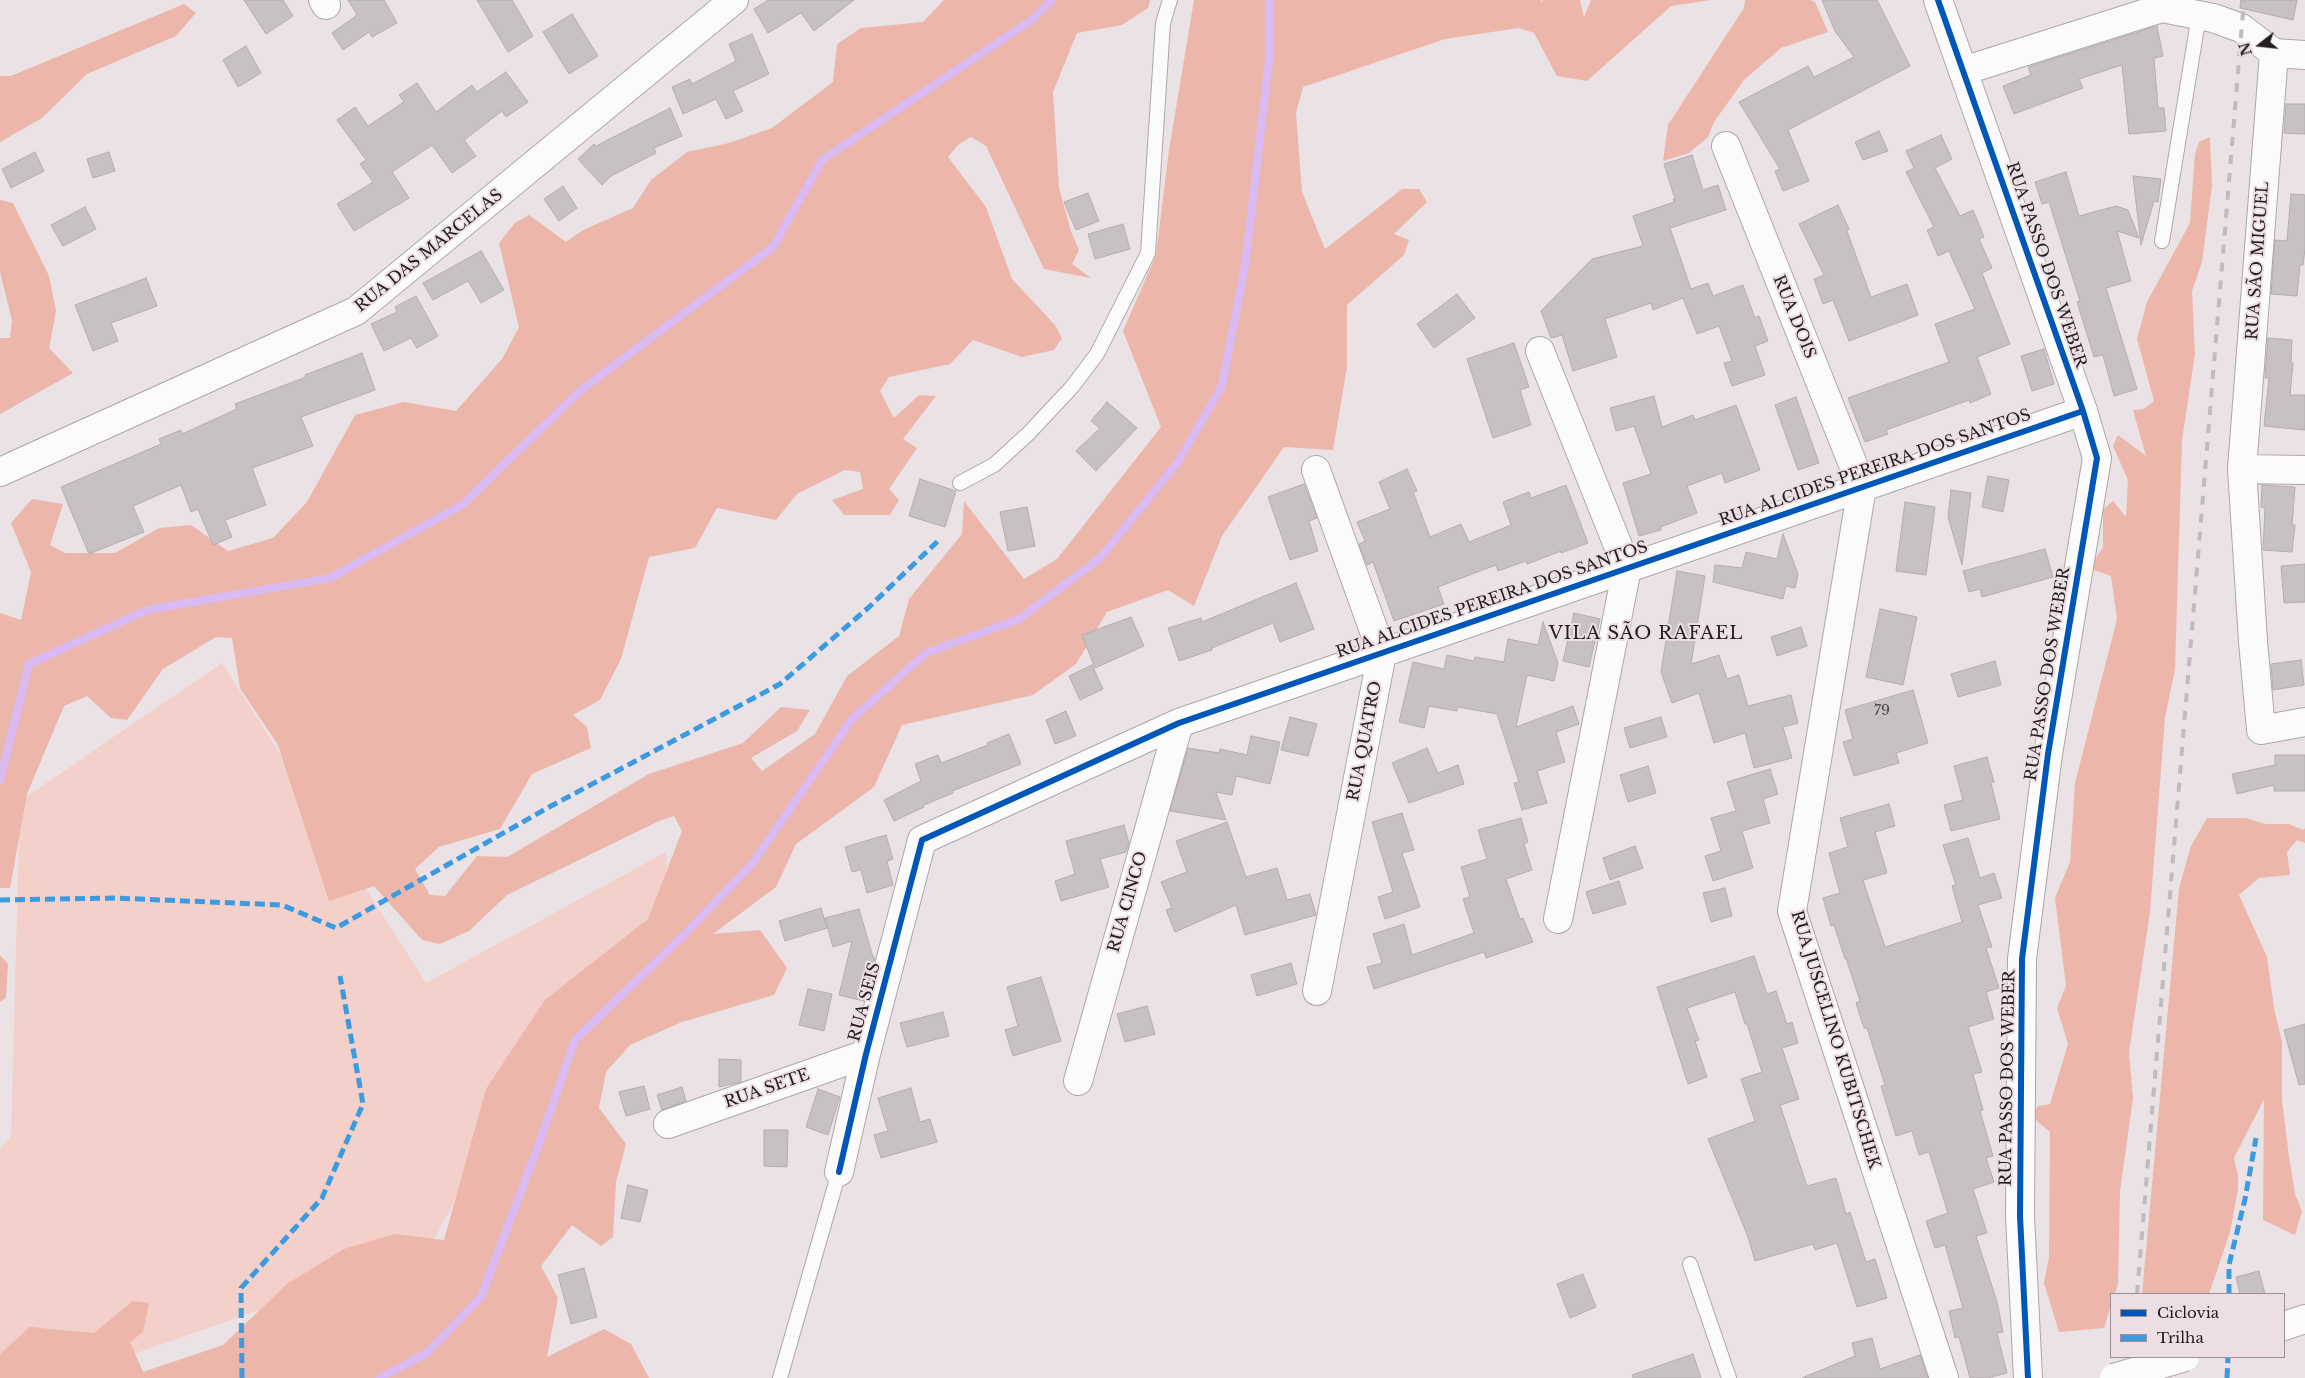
<!DOCTYPE html>
<html>
<head>
<meta charset="utf-8">
<style>
  body { margin:0 }
  #map { position:relative; width:2305px; height:1378px; overflow:hidden; background:#eae2e5; font-family:"Libre Baskerville",serif }
  canvas { display:block }
  .legend { position:absolute; left:2110px; top:1293px; width:175px; height:65px; box-sizing:border-box; background:#eddee4; border:1px solid #9c9196; margin:0; padding:6px 9px; list-style:none; font-size:15px; color:#231e20 }
  .legend li { display:flex; align-items:center; gap:10px; height:25px }
  .legend b { width:25px; border:1px solid #9c9196 }
  .north { position:absolute; left:2235px; top:20px; width:50px; height:50px; -webkit-text-stroke:4px #eddee4; paint-order:stroke; rotate:254deg; font-size:14px; font-weight:700; line-height:20px; text-align:center; color:#231e20 }
  .north::after { content:''; display:block; margin:auto; width:18px; height:22px; background:#231e20; clip-path:polygon(50% 0,100% 100%,50% 72%,0 100%) }
</style>
</head>
<body>
<div id="map">
<canvas width="2305" height="1378"></canvas>
<ul class="legend">
<li><b style="height:6px;background:#0057b8"></b>Ciclovia</li>
<li><b style="height:6px;background:#3c9be0"></b>Trilha</li>
</ul>
<div class="north">N</div>
</div>
<script>
const ctx = document.querySelector('canvas').getContext('2d');
ctx.lineJoin = 'round';
function paint(path, color) {
  ctx.fillStyle = color;
  ctx.fill(path, 'evenodd');
}
function toPath(rows) {
  const path = new Path2D();
  for (const r of rows) {
    path.moveTo(r[0], r[1]);
    for (let i = 2; i < r.length; i += 2) path.lineTo(r[i], r[i + 1]);
  }
  return path;
}
function trace(path, color, width, dash) {
  ctx.strokeStyle = color;
  ctx.lineWidth = width;
  ctx.lineCap = dash ? 'butt' : 'round';
  ctx.setLineDash(dash || []);
  ctx.stroke(path);
}
function drawText(font, color, halo, rows, align = 'center') {
  ctx.font = font + ' "Libre Baskerville",serif';
  ctx.lineWidth = 4;
  ctx.setLineDash([]);
  ctx.textBaseline = 'middle';
  ctx.strokeStyle = halo;
  ctx.fillStyle = color;
  for (const [text, x, y, turn = 0] of rows) {
    ctx.save();
    ctx.translate(x, y);
    ctx.rotate((+turn || 0) * Math.PI / 180);
    ctx.textAlign = isNaN(turn) ? turn : align;
    if (halo) ctx.strokeText(text, 0, 0);
    ctx.fillText(text, 0, 0);
    ctx.restore();
  }
}
paint(toPath([
  [222,663,426,983,666,852,669,931,549,1021,428,1251,65,1378,0,1378,0,1149,11,1137,20,801]
]), '#f3d0c9');
paint(toPath([
  [944,0,1150,0,1148,8,1122,25,1077,33,1053,92,1059,188,1071,231,1079,250,1072,264,1091,278,1044,269,986,146,971,137,958,145,948,157,986,207,1012,279,1055,325,1062,338,1054,350,1022,357,973,340,950,364,889,377,880,391,894,418,919,395,936,396,903,439,917,448,889,489,899,500,890,515,844,515,832,500,863,489,860,472,845,470,797,494,776,520,717,508,695,548,649,557,621,659,600,700,573,715,587,727,591,748,532,774,500,829,439,847,415,869,430,895,445,896,477,856,507,857,649,774,743,743,781,707,810,710,797,731,751,758,762,771,815,734,847,676,899,636,909,599,962,534,964,501,1024,579,1057,559,1161,427,1123,331,1156,255,1169,150,1194,0,1541,0,1541,2,1543,0,1580,0,1584,17,1591,0,1711,0,1671,6,1587,81,1557,76,1534,33,1519,28,1445,39,1303,87,1296,113,1302,192,1325,249,1402,189,1419,189,1427,202,1394,234,1409,240,1404,255,1347,305,1347,367,1333,450,1284,447,1222,536,1194,606,1168,590,1107,612,1076,664,1033,695,902,725,874,787,796,844,776,887,713,934,760,930,787,968,774,995,682,1022,630,1045,606,1072,599,1108,626,1144,616,1182,613,1237,601,1246,572,1225,541,1266,558,1298,547,1357,604,1329,631,1344,649,1378,0,1378,0,1354,30,1327,94,1333,133,1301,149,1303,143,1332,130,1342,143,1372,223,1345,287,1284,344,1249,395,1234,444,1240,486,1089,545,1000,648,919,682,831,674,816,659,821,507,895,469,931,440,944,422,940,374,886,329,901,278,745,240,688,232,638,216,637,163,669,127,720,111,718,87,696,64,706,27,794,10,888,0,888,0,613,21,620,31,572,11,523,32,499,63,504,50,545,65,553,115,553,159,528,191,525,228,551,273,538,307,502,355,415,404,402,456,411,502,359,519,327,499,243,515,223,529,215,566,242,583,230,633,208,651,180,687,152,729,143,772,128,833,82,837,44,861,28,923,22],
  [1745,0,1810,0,1815,2,1828,32,1781,48,1744,80,1714,122,1708,137,1689,153,1663,161,1668,125,1744,8],
  [184,4,196,13,176,36,87,74,42,118,0,142,0,76,11,76],
  [2210,137,2212,186,2202,262,2192,291,2195,354,2182,440,2175,669,2165,718,2150,912,2129,1052,2133,1098,2120,1191,2118,1284,2115,1294,2111,1294,2111,1305,2104,1328,2059,1332,2044,1283,2049,1257,2050,1132,2032,1117,2038,1106,2050,1104,2068,1044,2057,1008,2066,986,2055,898,2070,862,2075,783,2117,619,2111,576,2088,568,2103,548,2103,509,2113,501,2126,517,2128,480,2113,446,2118,435,2146,456,2133,410,2144,409,2154,401,2137,339,2147,302,2190,223,2195,154,2199,142],
  [0,200,13,203,49,276,56,311,49,348,73,373,0,414,0,338,10,338,12,320,0,272],
  [2207,818,2246,818,2265,824,2289,824,2303,830,2305,828,2305,843,2297,840,2287,852,2290,875,2259,878,2239,895,2267,957,2274,1008,2282,1042,2282,1100,2289,1157,2295,1194,2302,1211,2295,1235,2263,1220,2264,1099,2234,1158,2238,1176,2238,1189,2230,1232,2209,1294,2142,1294,2179,888,2191,846],
  [0,955,8,964,6,998,0,1002]
]), '#ecb6aa');
trace(toPath([
  [0,780,29,664,147,610,330,578,462,505,581,390,773,247,822,160,1033,19,1052,0],
  [380,1378,427,1353,481,1297,539,1144,575,1040,685,934,752,864,852,719,926,653,1019,619,1100,558,1178,462,1222,386,1245,266,1269,60,1269,0]
]), '#dabaf2', 8);
const building = toPath([
  [244,0,283,0,293,16,266,34,244,0],
  [348,0,384,0,397,23,372,37,369,32,343,50,332,33,357,15,348,0],
  [477,0,512,0,533,36,508,52,477,0],
  [768,0,854,0,814,31,801,13,768,33,754,9,768,0],
  [1822,0,1877,0,1910,66,1788,130,1809,181,1783,191,1775,171,1780,169,1739,102,1808,66,1814,77,1854,57,1835,31,1822,0],
  [2241,0,2297,0,2293,20,2240,8,2241,0],
  [572,14,598,56,569,74,543,32,572,14],
  [2157,26,2163,56,2154,58,2158,108,2164,108,2166,131,2129,134,2122,65,2079,79,2083,88,2014,114,2003,86,2031,75,2028,67,2157,26],
  [752,34,769,74,733,91,743,111,726,119,716,99,683,114,672,87,690,79,692,84,736,61,729,44,752,34],
  [246,46,261,73,238,87,223,60,246,46],
  [506,72,528,102,506,117,502,111,464,140,476,156,452,173,432,145,392,172,409,198,354,231,337,204,373,182,360,164,366,160,337,120,355,107,368,126,404,102,399,95,417,83,436,112,472,85,477,92,506,72],
  [2286,104,2305,104,2305,134,2284,133,2286,104],
  [670,108,682,136,654,148,656,153,611,176,602,185,578,159,594,144,596,146,670,108],
  [1879,131,1888,151,1863,160,1855,142,1879,131],
  [1941,135,1952,159,1935,168,1960,216,1973,210,1984,237,1979,239,1992,268,1982,273,2010,344,1977,357,1991,394,1970,403,1969,400,1886,430,1888,434,1865,442,1848,398,1949,362,1935,324,1975,309,1949,251,1938,256,1927,230,1934,227,1906,172,1914,168,1906,151,1941,135],
  [35,152,44,171,11,188,2,169,35,152],
  [109,152,115,171,93,178,87,159,109,152],
  [1692,155,1703,190,1718,185,1726,210,1670,228,1691,289,1708,283,1713,296,1743,285,1755,318,1759,316,1768,341,1755,346,1765,375,1732,386,1724,363,1732,361,1719,326,1697,334,1683,298,1653,310,1651,303,1605,319,1617,357,1573,371,1562,335,1551,338,1541,311,1592,259,1643,246,1633,216,1674,202,1673,199,1675,199,1664,164,1692,155],
  [2066,172,2079,216,2116,206,2128,210,2139,238,2117,231,2131,281,2106,288,2137,389,2114,396,2103,355,2094,357,2077,302,2080,301,2049,202,2042,204,2035,182,2066,172],
  [2133,176,2161,179,2158,202,2154,201,2141,245,2133,176],
  [563,186,577,208,559,221,544,199,563,186],
  [1088,193,1099,221,1076,230,1064,202,1088,193],
  [2291,194,2305,195,2305,249,2303,265,2300,265,2297,296,2271,294,2275,240,2287,241,2291,194],
  [1838,205,1849,229,1847,231,1871,297,1907,284,1918,315,1849,341,1833,300,1823,304,1814,279,1824,275,1799,224,1838,205],
  [85,207,96,229,63,246,51,225,85,207],
  [1123,224,1130,249,1095,259,1088,234,1123,224],
  [481,251,504,290,481,303,468,281,433,300,423,283,481,251],
  [146,278,157,306,111,323,118,341,93,351,75,305,146,278],
  [1457,294,1475,318,1434,348,1417,324,1457,294],
  [416,296,438,336,417,348,411,338,384,351,371,324,397,312,395,307,416,296],
  [2268,338,2292,340,2291,362,2293,363,2290,395,2305,395,2305,430,2264,426,2269,378,2265,378,2268,338],
  [1514,343,1529,387,1520,390,1531,425,1493,438,1467,359,1514,343],
  [2044,349,2054,384,2032,391,2021,356,2044,349],
  [362,353,375,390,301,417,313,446,252,468,266,505,225,520,232,537,213,545,198,509,191,512,181,485,133,506,144,532,89,554,61,487,161,444,159,439,181,430,182,434,237,409,235,404,306,377,305,375,362,353],
  [1654,396,1662,427,1693,415,1695,420,1736,405,1760,470,1725,483,1722,473,1687,486,1697,513,1661,527,1661,530,1639,536,1623,483,1651,474,1634,426,1616,431,1610,408,1654,396],
  [1796,397,1819,463,1798,470,1775,405,1796,397],
  [1107,402,1137,428,1096,471,1076,451,1100,428,1091,421,1107,402],
  [1407,469,1417,491,1413,492,1430,537,1461,524,1469,542,1511,525,1503,502,1529,492,1531,498,1566,485,1588,543,1561,553,1561,551,1527,564,1526,561,1498,571,1496,565,1438,587,1444,604,1394,621,1373,562,1367,565,1359,544,1365,541,1357,522,1390,509,1379,482,1407,469],
  [1988,476,2009,480,2003,512,1982,507,1988,476],
  [920,479,956,491,945,527,909,516,920,479],
  [1304,484,1317,518,1309,521,1318,551,1290,560,1268,497,1304,484],
  [2262,485,2295,487,2292,525,2295,525,2292,552,2263,550,2265,508,2261,507,2262,485],
  [1951,490,1971,493,1962,565,1948,517,1951,490],
  [1905,502,1935,507,1926,575,1896,571,1905,502],
  [1027,507,1035,546,1008,551,1000,512,1027,507],
  [1783,534,1798,574,1795,588,1786,586,1783,599,1713,582,1715,565,1742,568,1746,552,1777,559,1783,534],
  [2045,549,2053,577,1982,597,1980,589,1969,592,1963,571,2045,549],
  [2305,564,2305,602,2284,603,2281,566,2305,564],
  [1677,571,1705,576,1691,664,1719,655,1727,679,1739,675,1748,706,1791,695,1798,723,1783,727,1792,758,1754,768,1745,733,1714,743,1699,693,1672,703,1661,672,1677,571],
  [1296,583,1314,629,1280,642,1273,623,1212,648,1212,650,1179,661,1168,628,1201,618,1202,622,1296,583],
  [1880,609,1917,617,1903,685,1866,677,1880,609],
  [1574,613,1600,619,1589,667,1563,661,1574,613],
  [1131,617,1144,646,1095,668,1082,635,1131,617],
  [1543,622,1558,663,1554,681,1527,675,1516,727,1573,706,1579,724,1556,732,1565,762,1537,771,1547,803,1522,810,1514,783,1519,782,1497,714,1458,707,1457,711,1429,706,1424,728,1399,722,1413,662,1444,669,1447,655,1474,661,1475,657,1504,662,1508,639,1538,645,1543,622],
  [1801,627,1807,646,1777,656,1771,637,1801,627],
  [2301,660,2304,685,2273,690,2271,664,2301,660],
  [1995,661,2001,685,1958,697,1951,674,1995,661],
  [1092,665,1103,689,1080,700,1069,676,1092,665],
  [1913,690,1928,743,1896,753,1899,763,1854,776,1843,742,1853,739,1845,710,1913,690],
  [1066,711,1076,736,1055,744,1046,720,1066,711],
  [1290,717,1317,724,1308,756,1281,750,1290,717],
  [1661,717,1667,737,1630,748,1624,728,1661,717],
  [1009,734,1021,764,952,791,953,793,924,805,924,807,894,821,884,800,921,781,915,764,938,755,941,763,988,745,987,743,1009,734],
  [1251,736,1280,742,1270,784,1236,776,1232,795,1216,792,1226,820,1170,811,1188,748,1219,753,1220,749,1247,755,1251,736],
  [1427,748,1438,773,1458,765,1464,784,1409,803,1392,763,1427,748],
  [2275,755,2305,755,2305,791,2274,791,2274,785,2237,794,2232,774,2275,765,2275,755],
  [1987,757,1994,782,1991,783,2000,819,1951,831,1944,805,1963,800,1954,766,1987,757],
  [1648,766,1656,793,1628,802,1620,775,1648,766],
  [1770,769,1778,794,1763,799,1770,823,1742,831,1753,868,1713,881,1705,856,1721,851,1711,818,1736,811,1727,782,1770,769],
  [1889,804,1895,826,1875,832,1887,873,1863,880,1885,947,1962,922,1952,886,1956,885,1943,845,1968,838,1980,878,1994,873,2002,898,1978,905,1992,947,1986,948,1999,988,1986,992,1994,1019,1968,1027,1982,1072,1973,1074,1983,1110,1980,1111,1993,1156,1986,1158,1994,1182,1973,1189,1987,1233,1976,1236,1997,1302,2003,1332,1997,1333,2007,1373,1988,1378,1970,1378,1959,1337,1955,1338,1949,1311,1963,1308,1945,1245,1935,1248,1926,1221,1948,1213,1929,1152,1919,1155,1912,1131,1896,1136,1881,1086,1885,1085,1867,1028,1864,1028,1856,1003,1860,1001,1846,958,1845,959,1834,925,1831,926,1823,898,1840,893,1829,853,1848,847,1840,818,1889,804],
  [1402,813,1414,850,1402,853,1420,907,1385,919,1378,897,1393,892,1372,822,1402,813],
  [1521,818,1528,842,1524,844,1532,870,1506,879,1520,919,1523,918,1533,942,1486,958,1484,952,1374,989,1367,967,1382,963,1373,934,1404,924,1412,955,1474,933,1463,899,1470,897,1461,867,1487,859,1478,830,1521,818],
  [1227,822,1246,877,1277,868,1287,900,1310,894,1316,915,1245,935,1236,905,1175,932,1166,910,1172,908,1161,882,1187,872,1176,841,1227,822],
  [1124,825,1129,843,1126,852,1100,859,1109,887,1061,901,1055,881,1075,874,1066,841,1124,825],
  [886,835,893,859,887,861,893,885,867,893,861,870,852,872,845,847,886,835],
  [1635,846,1643,868,1610,880,1603,858,1635,846],
  [1619,881,1626,904,1593,914,1586,892,1619,881],
  [1725,888,1732,916,1711,922,1703,893,1725,888],
  [821,908,827,928,785,941,779,921,821,908],
  [859,909,873,957,875,958,864,1001,839,995,852,941,833,947,825,918,859,909],
  [1754,956,1767,994,1776,991,1787,1024,1792,1022,1798,1043,1782,1048,1799,1099,1780,1105,1807,1186,1836,1178,1846,1214,1850,1212,1866,1262,1875,1259,1887,1298,1857,1307,1837,1243,1815,1250,1813,1244,1755,1261,1748,1237,1708,1139,1755,1121,1741,1079,1762,1072,1747,1024,1745,1024,1735,992,1687,1008,1699,1040,1695,1041,1707,1077,1688,1084,1657,987,1754,956],
  [1291,963,1297,984,1257,996,1251,975,1291,963],
  [1041,977,1061,1041,1013,1056,1005,1030,1018,1026,1007,987,1041,977],
  [808,989,832,994,824,1031,799,1025,808,989],
  [1147,1006,1155,1034,1125,1042,1117,1014,1147,1006],
  [943,1012,949,1036,907,1047,900,1023,943,1012],
  [2305,1024,2305,1084,2299,1085,2284,1030,2305,1024],
  [719,1059,741,1060,741,1082,719,1087,719,1059],
  [644,1086,650,1109,626,1116,619,1092,644,1086],
  [682,1087,686,1101,662,1110,657,1095,682,1087],
  [911,1088,920,1122,930,1119,937,1142,881,1158,874,1135,888,1131,878,1098,911,1088],
  [818,1089,840,1097,828,1135,806,1127,818,1089],
  [764,1130,788,1130,787,1167,764,1166,764,1130],
  [628,1185,648,1190,640,1222,621,1218,628,1185],
  [584,1268,597,1317,571,1324,558,1275,584,1268],
  [2259,1271,2265,1294,2240,1294,2236,1277,2259,1271],
  [1583,1274,1596,1307,1570,1318,1557,1284,1583,1274],
  [1872,1338,1880,1369,1920,1355,1928,1378,1802,1378,1855,1356,1852,1343,1872,1338],
  [1693,1354,1701,1378,1633,1378,1632,1375,1693,1354]
]);
paint(building, '#c7c1c2');
trace(building, '#b4adaf', 1);
const lane = toPath([
  [2162,241,2199,15],
  [960,483,994,465,1029,433,1072,387,1097,354,1148,253,1163,23,1170,0],
  [1690,1264,1729,1378],
  [780,1378,839,1172]
]);
const street = toPath([
  [323,0,326,5],
  [2274,53,2242,469,2253,641,2261,730,2305,722],
  [1963,71,2162,8,2213,18,2241,28,2274,53,2305,55],
  [1726,146,1862,487,1792,911,1944,1378],
  [1540,351,1627,568,1558,919],
  [2242,469,2305,470],
  [1316,470,1382,653,1317,991],
  [0,472,356,311,734,0],
  [1078,1081,1179,723],
  [668,1124,866,1054],
  [839,1172,866,1054,922,840,1179,723,2083,411]
]);
const secondary = toPath([
  [1938,0,2083,411,2097,458,2048,754,2022,959,2020,1216,2028,1378],
  [2284,1326,2305,1319]
]);
trace(lane, '#ada7a9', 16);
trace(street, '#ada7a9', 30);
trace(secondary, '#ada7a9', 30);
trace(lane, '#fcfbfb', 14);
trace(street, '#fcfbfb', 28);
trace(secondary, '#fcfbfb', 28);
trace(toPath([
  [2137,1294,2244,0],
  [2130,1378,2132,1357]
]), '#bebcbc', 4, [9, 9]);
const secondaryBridge = toPath([
  [2114,1378,2185,1357]
]);
trace(secondaryBridge, '#ada7a9', 30, []);
trace(secondaryBridge, '#fcfbfb', 28);
trace(toPath([
  [0,900,115,898,282,905,336,928,551,806,780,684,868,608,939,540],
  [2229,1294,2229,1265,2245,1199,2256,1138],
  [242,1378,241,1288,322,1198,363,1104,340,976],
  [2227,1378,2228,1357]
]), '#3c9be0', 5, [10, 5]);
trace(toPath([
  [1938,0,2083,411,2097,458,2048,754,2022,959,2020,1216,2028,1378],
  [839,1172,866,1054,922,840,1179,723,2083,411]
]), '#0057b8', 6);
drawText('14px', '#4c4748', null, [
  ["79",1882,711]
]);
drawText('16px', '#231e20', '#eddee4', [
  ["RUA DAS MARCELAS",429,251,-39],
  ["RUA SÃO MIGUEL",2258,261,-86],
  ["RUA PASSO DOS WEBER",2046,265,71],
  ["RUA DOIS",1794,317,68],
  ["RUA ALCIDES PEREIRA DOS SANTOS",1875,468,-19],
  ["RUA ALCIDES PEREIRA DOS SANTOS",1492,600,-19],
  ["RUA PASSO DOS WEBER",2048,674,-81],
  ["RUA QUATRO",1365,741,-79],
  ["RUA CINCO",1128,902,-74],
  ["RUA SEIS",865,1002,-75],
  ["RUA JUSCELINO KUBITSCHEK",1835,1040,73],
  ["RUA PASSO DOS WEBER",2008,1078,-89],
  ["RUA SETE",767,1089,-19]
]);
ctx.letterSpacing = '1px';
drawText('18px', '#231e20', '#eddee4', [
  ["VILA SÃO RAFAEL",1646,634]
]);
ctx.letterSpacing = '0px';
</script>
</body>
</html>
